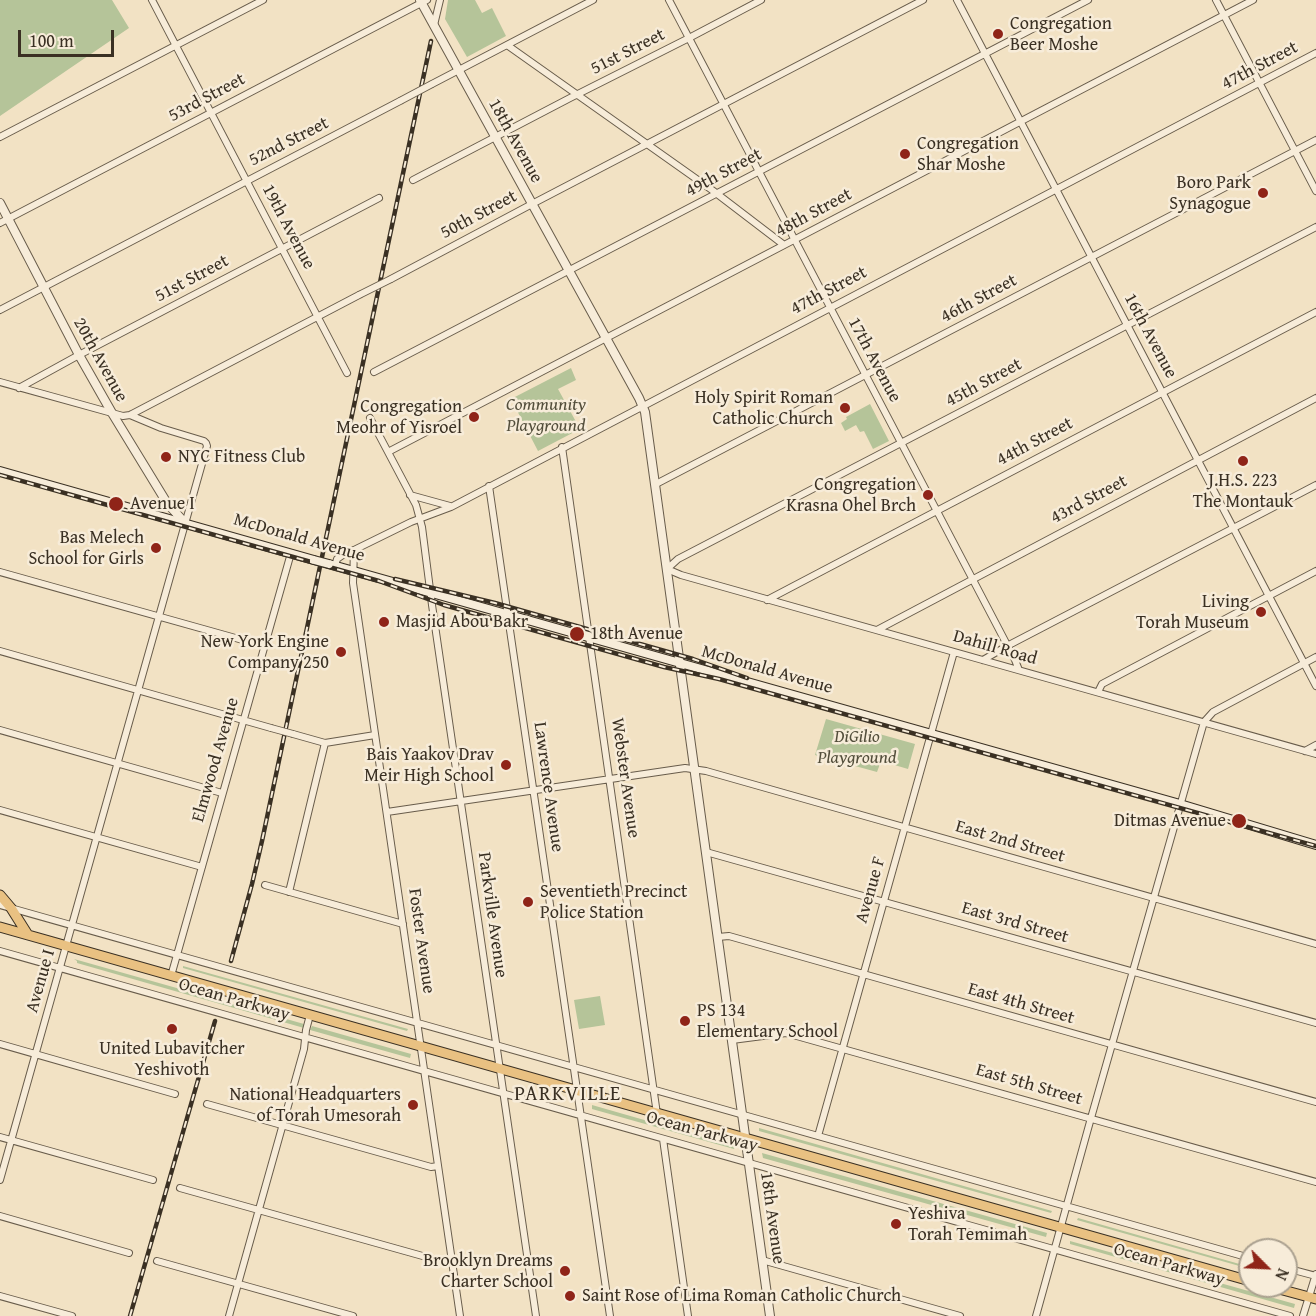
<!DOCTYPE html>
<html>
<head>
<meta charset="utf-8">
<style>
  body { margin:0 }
  #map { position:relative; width:1316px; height:1316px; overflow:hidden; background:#f2e2c4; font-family:"Gentium Book Plus",serif }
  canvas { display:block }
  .north { position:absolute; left:1238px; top:1238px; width:60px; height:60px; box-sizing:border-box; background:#f7ecd9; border:2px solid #aba190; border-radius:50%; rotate:114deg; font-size:16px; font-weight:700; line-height:24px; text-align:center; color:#3a3023 }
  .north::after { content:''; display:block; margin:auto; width:21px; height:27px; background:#8f2418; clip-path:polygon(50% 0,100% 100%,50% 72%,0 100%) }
  .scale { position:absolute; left:18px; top:30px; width:96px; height:27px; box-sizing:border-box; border:3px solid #3a3023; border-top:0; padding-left:8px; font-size:18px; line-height:21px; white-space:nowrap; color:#3a3023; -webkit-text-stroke:4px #f7ecd9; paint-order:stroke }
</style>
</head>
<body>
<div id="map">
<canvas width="1316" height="1316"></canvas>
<div class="north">N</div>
<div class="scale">100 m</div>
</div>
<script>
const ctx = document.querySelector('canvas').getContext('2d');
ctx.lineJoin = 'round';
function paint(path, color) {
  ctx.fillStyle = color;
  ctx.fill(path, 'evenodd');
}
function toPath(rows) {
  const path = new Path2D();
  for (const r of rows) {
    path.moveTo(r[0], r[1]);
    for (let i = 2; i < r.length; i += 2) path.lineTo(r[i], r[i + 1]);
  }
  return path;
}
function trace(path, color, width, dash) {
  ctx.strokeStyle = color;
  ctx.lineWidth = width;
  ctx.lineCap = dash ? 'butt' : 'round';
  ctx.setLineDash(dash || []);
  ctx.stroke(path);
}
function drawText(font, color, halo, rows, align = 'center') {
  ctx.font = font + ' "Gentium Book Plus",serif';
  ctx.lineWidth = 5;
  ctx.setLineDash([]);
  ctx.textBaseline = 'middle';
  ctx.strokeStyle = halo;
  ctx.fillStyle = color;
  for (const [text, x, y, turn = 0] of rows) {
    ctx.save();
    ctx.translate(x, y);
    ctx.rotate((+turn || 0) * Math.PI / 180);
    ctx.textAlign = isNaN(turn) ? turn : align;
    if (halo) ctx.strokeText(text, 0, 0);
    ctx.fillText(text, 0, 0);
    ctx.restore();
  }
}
paint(toPath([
  [0,0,112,0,129,28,0,116],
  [448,0,475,0,482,13,492,8,506,36,467,57,445,19],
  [571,368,576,380,558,389,580,429,538,451,511,399],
  [870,404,889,441,873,449,864,431,860,432,856,425,845,431,841,423,847,419,846,417],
  [826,719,915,744,908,769,881,761,877,772,815,755],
  [74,959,304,1024,304,1028,77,963,77,961],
  [183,966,408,1029,407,1031,183,968],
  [600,996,605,1025,579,1029,574,1000],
  [312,1026,411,1054,410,1058,310,1030],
  [592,1105,735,1146,734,1149,592,1109],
  [759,1128,1052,1211,1051,1213,759,1131],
  [762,1153,1047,1233,1046,1237,763,1158],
  [1078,1218,1250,1267,1250,1269,1077,1220],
  [1070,1241,1295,1304,1294,1308,1070,1244]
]), '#b5c499');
const minor = toPath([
  [152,0,347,373],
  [669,0,1015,660,1019,670],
  [957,0,1316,686],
  [1216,0,1316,191],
  [434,25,440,0],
  [507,45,712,190,784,245],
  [432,84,593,0],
  [0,137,263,0],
  [413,180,570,98,689,38,761,0],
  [0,223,427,0],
  [1316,227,678,559,667,569,681,575,1316,754],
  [391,279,532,204,923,0],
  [0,310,400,101],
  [374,372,1088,0],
  [0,382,112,413,123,416,130,415,359,295],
  [19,388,79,355,379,198],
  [370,418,416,505,422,527,432,605,536,1316],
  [562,447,657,1114],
  [388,452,1253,0],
  [656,484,1316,140],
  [489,486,610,1316],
  [410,495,450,506],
  [354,550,353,583,460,1316],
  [335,566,337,559,347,552,354,550,411,522,451,507,1316,53],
  [0,572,264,646],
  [767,600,1316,312],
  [877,630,1316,398],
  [0,651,271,728],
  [983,660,1007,646,1316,485],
  [1098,692,1102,684,1316,571],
  [0,730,222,793],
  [293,734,325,743,375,735],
  [1305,751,1316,745],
  [0,810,202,867],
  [387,812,685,768,706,771,1316,944],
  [706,852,1316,1023],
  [265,885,403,924],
  [289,892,325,743],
  [0,905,1250,1258],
  [718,937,729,936,1316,1102],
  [0,951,1290,1316],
  [171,976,291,553],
  [732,1040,786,1033,1316,1182],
  [0,1044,175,1094],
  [207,1104,431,1167,438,1166],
  [818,1136,954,652],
  [0,1137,153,1180],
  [663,1139,688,1316],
  [0,1180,207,446,206,443,204,441,161,428,130,415],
  [180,1188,444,1262,453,1263],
  [0,1216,129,1253],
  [762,1260,960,1316],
  [157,1261,353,1316],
  [1286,1268,1316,1276],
  [0,1296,72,1316],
  [229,1316,304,1049,306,1030,310,1015],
  [1036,1316,1091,1118,1204,722,1213,712,1316,657],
  [1303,1316,1316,1274]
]);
const tertiary = toPath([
  [420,0,639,398,645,412,770,1316],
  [0,203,79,355,112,413,167,503,185,523]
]);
const secondary = toPath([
  [0,471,314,560],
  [329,564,1180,804,1316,845]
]);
const primary = toPath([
  [0,895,11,908,28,935],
  [0,927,1250,1281],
  [1268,1286,1316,1299]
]);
trace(minor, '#685c4b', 8);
trace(tertiary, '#685c4b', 10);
trace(secondary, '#3a3023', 10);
trace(primary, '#3a3023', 11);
trace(minor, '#f7ecd9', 6);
trace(tertiary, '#f7ecd9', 8);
trace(secondary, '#f7ecd9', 8);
trace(primary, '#e9c182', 9);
const rail = toPath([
  [0,475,379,581,444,605,664,667,719,679,1316,846],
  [395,579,495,603,693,659,747,678],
  [231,961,252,884,262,841,431,41],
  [130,1316,215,1021]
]);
trace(rail, '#3a3023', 4.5);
trace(rail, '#f7ecd9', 2, [7]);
const minorBridge = toPath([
  [400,101,432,84],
  [359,295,391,279],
  [271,728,293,734]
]);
const secondaryBridge = toPath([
  [314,560,329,564]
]);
trace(minorBridge, '#685c4b', 8, []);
trace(secondaryBridge, '#3a3023', 10, []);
trace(minorBridge, '#f7ecd9', 6);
trace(secondaryBridge, '#f7ecd9', 8);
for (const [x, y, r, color] of [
  [998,34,6,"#8f2418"],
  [905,154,6,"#8f2418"],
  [1263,193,6,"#8f2418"],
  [845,408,6,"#8f2418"],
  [474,417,6,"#8f2418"],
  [166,457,6,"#8f2418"],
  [1243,461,6,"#8f2418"],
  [928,495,6,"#8f2418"],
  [116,504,8,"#8f2418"],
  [156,548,6,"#8f2418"],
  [1261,612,6,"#8f2418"],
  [384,622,6,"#8f2418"],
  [577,634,8,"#8f2418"],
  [341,652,6,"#8f2418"],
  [506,765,6,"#8f2418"],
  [1239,821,8,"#8f2418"],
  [528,902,6,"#8f2418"],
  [685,1021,6,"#8f2418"],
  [172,1029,6,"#8f2418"],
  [413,1105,6,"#8f2418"],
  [896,1224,6,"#8f2418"],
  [565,1271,6,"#8f2418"],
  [570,1296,6,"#8f2418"]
]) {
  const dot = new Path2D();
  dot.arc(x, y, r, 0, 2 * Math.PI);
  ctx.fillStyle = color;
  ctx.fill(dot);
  trace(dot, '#f7ecd9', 2);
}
drawText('18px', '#3a3023', '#f7ecd9', [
  ["Congregation",1010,24,"left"],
  ["Beer Moshe",1010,45,"left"],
  ["Congregation",917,144,"left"],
  ["Shar Moshe",917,165,"left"],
  ["Boro Park",1251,183],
  ["Synagogue",1251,204],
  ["Holy Spirit Roman",833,398],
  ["Catholic Church",833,419],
  ["Congregation",462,407],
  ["Meohr of Yisroel",462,428],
  ["NYC Fitness Club",178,457,"left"],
  ["J.H.S. 223",1243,481,"center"],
  ["The Montauk",1243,502,"center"],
  ["Congregation",916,485],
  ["Krasna Ohel Brch",916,506],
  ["Avenue I",130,504,"left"],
  ["Bas Melech",144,538],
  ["School for Girls",144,559],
  ["Living",1249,602],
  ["Torah Museum",1249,623],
  ["Masjid Abou Bakr",396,622,"left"],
  ["18th Avenue",590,634,"left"],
  ["New York Engine",329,642],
  ["Company 250",329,663],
  ["Bais Yaakov Drav",494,755],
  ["Meir High School",494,776],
  ["Ditmas Avenue",1226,821],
  ["Seventieth Precinct",540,892,"left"],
  ["Police Station",540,913,"left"],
  ["PS 134",697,1011,"left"],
  ["Elementary School",697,1032,"left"],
  ["United Lubavitcher",172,1049,"center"],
  ["Yeshivoth",172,1070,"center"],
  ["National Headquarters",401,1095],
  ["of Torah Umesorah",401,1116],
  ["Yeshiva",908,1214,"left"],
  ["Torah Temimah",908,1235,"left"],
  ["Brooklyn Dreams",553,1261],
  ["Charter School",553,1282],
  ["Saint Rose of Lima Roman Catholic Church",582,1296,"left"]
], 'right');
drawText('18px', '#3a3023', '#f7ecd9', [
  ["51st Street",628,52,-27],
  ["47th Street",1260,66,-28],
  ["53rd Street",207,98,-28],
  ["18th Avenue",515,141,61],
  ["52nd Street",289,142,-27],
  ["49th Street",724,173,-28],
  ["48th Street",814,213,-28],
  ["50th Street",479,215,-28],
  ["19th Avenue",288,227,62],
  ["51st Street",192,279,-28],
  ["47th Street",829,291,-28],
  ["46th Street",979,299,-28],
  ["16th Avenue",1150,336,62],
  ["20th Avenue",100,360,61],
  ["17th Avenue",874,360,62],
  ["45th Street",984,383,-28],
  ["44th Street",1035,442,-28],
  ["43rd Street",1089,500,-28],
  ["McDonald Avenue",299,538,16],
  ["Dahill Road",995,648,16],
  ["McDonald Avenue",767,670,16],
  ["Elmwood Avenue",216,760,-74],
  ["Webster Avenue",625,778,82],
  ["Lawrence Avenue",548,787,82],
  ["East 2nd Street",1010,842,16],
  ["Avenue F",871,890,-74],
  ["Parkville Avenue",492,915,82],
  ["East 3rd Street",1015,923,16],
  ["Foster Avenue",421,941,82],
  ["Avenue I",41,981,-74],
  ["Ocean Parkway",234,1000,16],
  ["East 4th Street",1021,1004,16],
  ["East 5th Street",1029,1085,16],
  ["Ocean Parkway",702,1132,15],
  ["18th Avenue",772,1218,82],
  ["Ocean Parkway",1169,1265,16]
]);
drawText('italic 18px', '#534e3b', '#f7ecd9', [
  ["Community",546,405],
  ["Playground",546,426],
  ["DiGilio",857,737],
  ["Playground",857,758]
]);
ctx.letterSpacing = '1.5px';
drawText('20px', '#3a3023', '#f7ecd9', [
  ["PARKVILLE",568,1095]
]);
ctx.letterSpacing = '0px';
</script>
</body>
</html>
